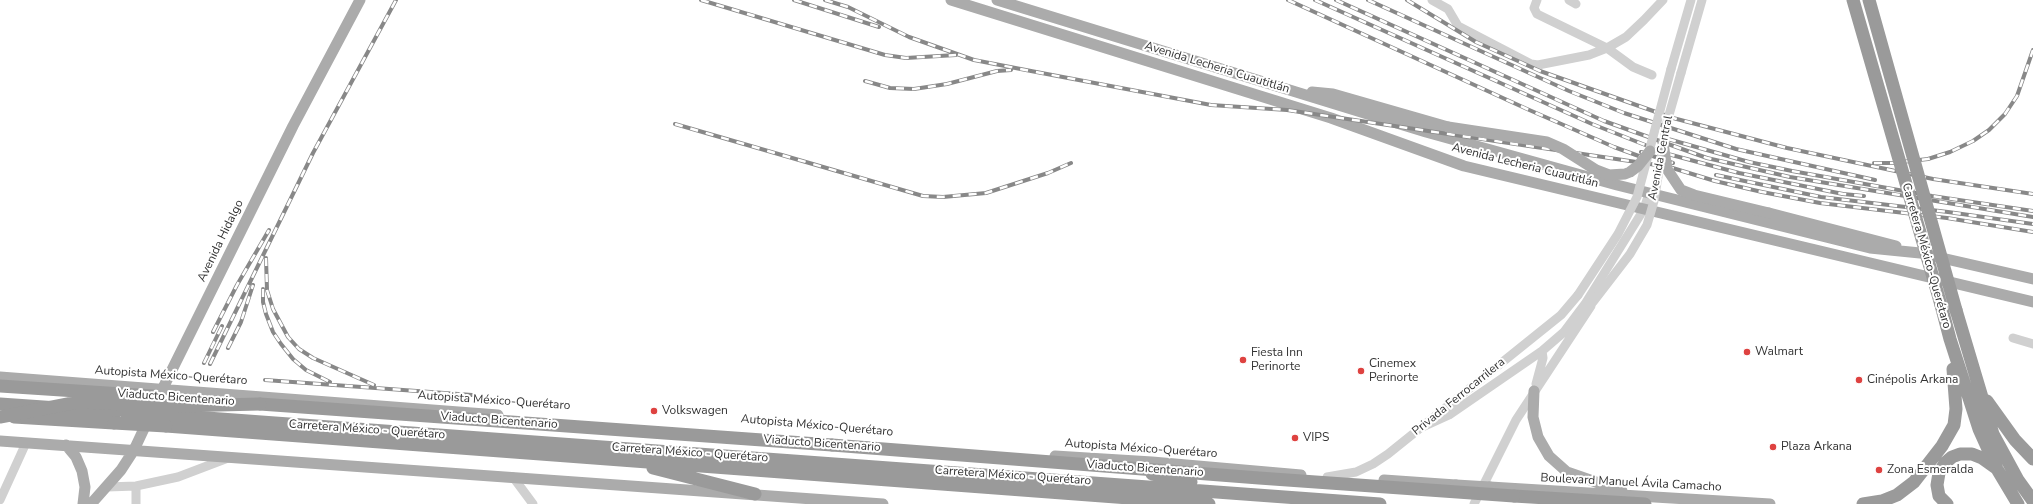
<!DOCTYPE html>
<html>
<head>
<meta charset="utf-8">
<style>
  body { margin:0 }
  canvas { display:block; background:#fff }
</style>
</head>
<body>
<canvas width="2033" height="504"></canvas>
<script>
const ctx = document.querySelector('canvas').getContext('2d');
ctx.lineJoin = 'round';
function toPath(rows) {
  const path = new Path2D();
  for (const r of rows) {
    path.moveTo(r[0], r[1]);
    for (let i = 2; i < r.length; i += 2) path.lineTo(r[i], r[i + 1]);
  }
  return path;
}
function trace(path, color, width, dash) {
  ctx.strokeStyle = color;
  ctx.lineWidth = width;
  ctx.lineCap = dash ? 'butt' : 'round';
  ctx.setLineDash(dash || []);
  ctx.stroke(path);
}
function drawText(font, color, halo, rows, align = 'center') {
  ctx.font = font + ' "Nunito Sans",sans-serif';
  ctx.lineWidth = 4;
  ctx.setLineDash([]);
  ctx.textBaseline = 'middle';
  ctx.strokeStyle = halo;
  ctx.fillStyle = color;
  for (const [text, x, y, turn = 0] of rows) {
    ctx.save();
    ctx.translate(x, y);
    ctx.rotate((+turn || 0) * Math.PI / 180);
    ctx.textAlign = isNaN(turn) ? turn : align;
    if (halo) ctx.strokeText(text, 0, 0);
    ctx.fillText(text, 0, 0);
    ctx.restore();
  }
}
trace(toPath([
  [1432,0,1448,9,1458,26,1531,64,1538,65,1589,55,1607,48,1626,37,1644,20,1663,0],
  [1537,0,1534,8,1537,14,1607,48,1633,67,1652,75],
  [1569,0,1576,4],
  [1671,69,1691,0],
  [1681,73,1702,0],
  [2013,338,2033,344],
  [1536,384,1543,358,1542,351],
  [1416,430,1449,415,1542,351,1564,332,1585,304,1644,209,1649,193],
  [513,477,533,504],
  [1327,477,1356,472,1373,464,1388,454,1561,315,1578,295],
  [107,487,136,486,178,477,228,458],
  [0,500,26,443],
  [136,504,136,486],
  [1474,504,1516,420,1591,306]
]), '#d0d0d0', 9);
trace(toPath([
  [951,0,1331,118,1464,166,2033,302],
  [997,0,1426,132,1617,185,1870,248,1920,253,2033,279],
  [1312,92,1333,94,1448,127],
  [1769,213,1896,246],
  [0,377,498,415],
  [1534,391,1533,417,1538,437,1549,456,1567,472,1622,491],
  [160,394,293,126,360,0],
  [0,441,883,504],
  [66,445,76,457,82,471,85,487,83,504],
  [1055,456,1152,462,1301,475],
  [1384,480,1456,485],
  [1490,487,1770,504],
  [91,504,121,470,134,450,149,418]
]), '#ababab', 11);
trace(toPath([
  [1941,305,1950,339,1979,429,1997,469,2018,504],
  [1956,310,1993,434,2018,480,2033,501],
  [1987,401,2015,440,2033,459],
  [0,404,116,412],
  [260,404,832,445],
  [166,415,1380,504],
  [14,417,114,423],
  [166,426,1209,504],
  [653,468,755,494],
  [1152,474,1191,482],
  [1514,496,1645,504],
  [1863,504,1882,501,1897,495,1914,482,1942,446,1954,425,1956,409,1953,369],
  [1947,504,1939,496,1937,485,1939,473,1945,463,1952,457,1960,454,1972,454,1982,458,1996,468]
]), '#9a9a9a', 13);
const rail = toPath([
  [701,0,885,55,906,58,956,55],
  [794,0,879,27],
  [825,0,848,7,909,37,974,60,1031,71,1211,105,1287,110,1670,167],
  [1288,0,1527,109,1614,147,1647,159],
  [1315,0,1592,124,1668,154,1739,173,1843,194,1864,196],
  [1336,0,1604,121,1707,158,1790,177,2033,217],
  [1368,0,1569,91,1624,113,1736,149,1875,180],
  [1407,0,1476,42,1540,71,1673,118,1787,148,1933,179,2033,194],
  [865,81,890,88,914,89,947,84,997,71,1011,70],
  [675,124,923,196,943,197,986,193,1048,173,1071,163],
  [1668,139,1749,162,1792,171,1932,196,2033,211],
  [1641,152,1673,163],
  [1874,163,1893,163,1928,159,1950,152,1973,141,1989,130,2005,114,2017,96,2033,50],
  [1666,166,1715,181,1762,192,1820,203,1947,218,2033,232],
  [1716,175,1821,197,1948,212,2033,224],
  [266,258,267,290,273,309,288,337,299,349,313,358,374,385],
  [263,289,263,302,266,314,273,332,281,344,293,359,306,370,330,382],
  [213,332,237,285,269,230],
  [228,348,241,322,253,285],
  [204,363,222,326],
  [210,364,313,153,396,0],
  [265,380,472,395]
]);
trace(rail, '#888', 4);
trace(rail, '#fff', 2.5, [8]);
trace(toPath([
  [1578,295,1618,234,1637,197,1671,69],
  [1593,302,1630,254,1647,225,1654,201,1667,122,1681,73]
]), '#d0d0d0', 9);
trace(toPath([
  [1448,127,1547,142,1563,149,1596,170,1609,175,1625,174,1630,172,1638,166,1650,151],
  [1663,143,1667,169,1681,190,1694,195,1769,213],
  [1456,485,1490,487]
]), '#ababab', 11);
trace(toPath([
  [1853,0,1941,305],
  [1869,0,1956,310],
  [0,386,153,396],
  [126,413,166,415],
  [0,417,78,402,177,406,260,404],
  [114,423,166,426],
  [832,445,1259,478,1514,496]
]), '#9a9a9a', 13);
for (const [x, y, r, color] of [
  [1747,352,4,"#de4240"],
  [1243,360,4,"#de4240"],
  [1361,371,4,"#de4240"],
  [1859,380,4,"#de4240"],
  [654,411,4,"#de4240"],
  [1295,438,4,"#de4240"],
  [1773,447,4,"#de4240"],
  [1879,470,4,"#de4240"]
]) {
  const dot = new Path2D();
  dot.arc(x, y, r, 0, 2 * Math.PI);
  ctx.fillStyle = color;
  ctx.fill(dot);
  trace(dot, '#fff', 1.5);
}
drawText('12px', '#333', '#fff', [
  ["Avenida Lecheria Cuautitlán",1217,68,17],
  ["Avenida Central",1661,158,-79],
  ["Avenida Lecheria Cuautitlán",1525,166,14],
  ["Avenida Hidalgo",221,241,-64],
  ["Carretera México-Querétaro",1926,256,74],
  ["Autopista México-Querétaro",171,376,4],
  ["Privada Ferrocarrilera",1459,397,-39],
  ["Viaducto Bicentenario",176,398,4],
  ["Autopista México-Querétaro",494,401,4],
  ["Viaducto Bicentenario",499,421,4],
  ["Autopista México-Querétaro",817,426,5],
  ["Carretera México - Querétaro",367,430,4],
  ["Viaducto Bicentenario",822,444,4],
  ["Autopista México-Querétaro",1141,449,4],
  ["Carretera México - Querétaro",690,453,4],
  ["Viaducto Bicentenario",1145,469,4],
  ["Carretera México - Querétaro",1013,476,4],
  ["Boulevard Manuel Ávila Camacho",1631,483,3]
]);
drawText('12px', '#333', '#fff', [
  ["Walmart",1755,352],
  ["Fiesta Inn",1251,353],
  ["Perinorte",1251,367],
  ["Cinemex",1369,364],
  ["Perinorte",1369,378],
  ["Cinépolis Arkana",1867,380],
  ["Volkswagen",662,411],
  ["VIPS",1303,438],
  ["Plaza Arkana",1781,447],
  ["Zona Esmeralda",1887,470]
], 'left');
</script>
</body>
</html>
